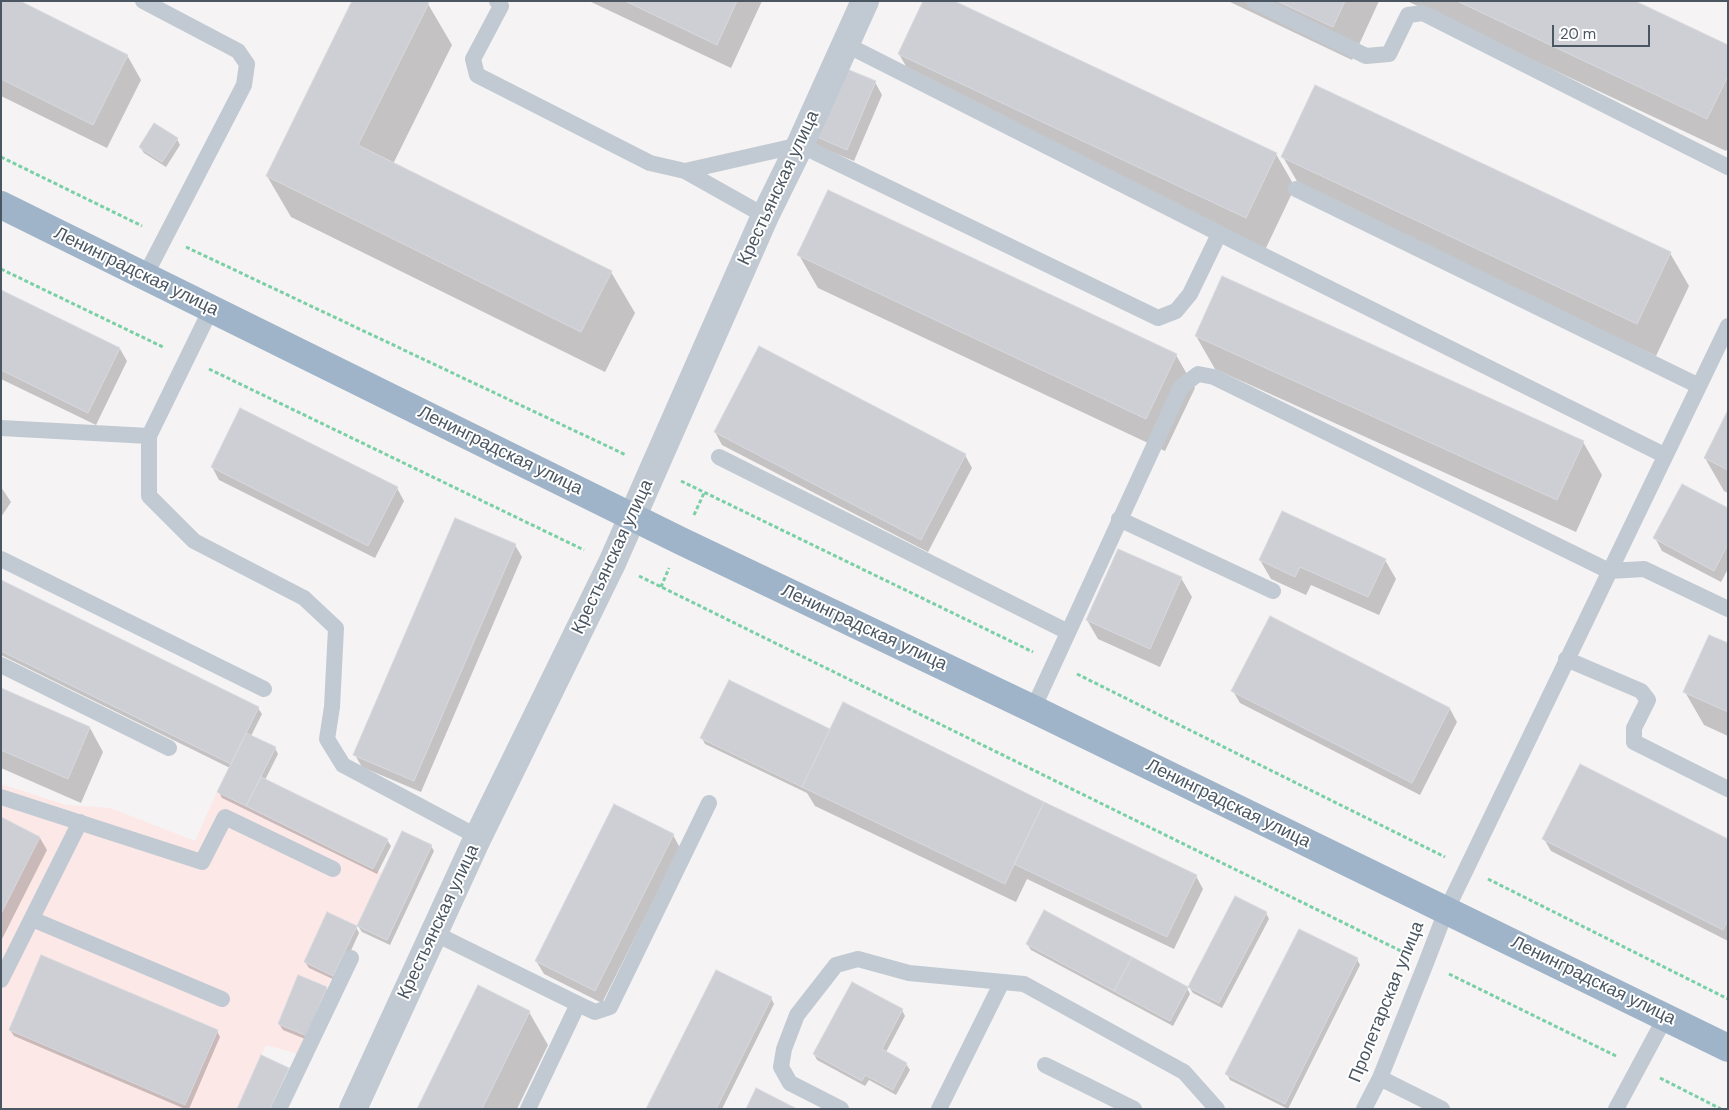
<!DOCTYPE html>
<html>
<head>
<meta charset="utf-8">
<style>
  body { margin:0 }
  #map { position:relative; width:1729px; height:1110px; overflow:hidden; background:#f5f3f3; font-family:"DM Sans",sans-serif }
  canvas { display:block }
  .frame { position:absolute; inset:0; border:2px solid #4a5661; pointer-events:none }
  .scale { position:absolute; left:1552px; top:25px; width:98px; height:22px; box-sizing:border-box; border:2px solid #4a5661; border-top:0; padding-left:6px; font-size:15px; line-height:18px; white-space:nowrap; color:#4a5661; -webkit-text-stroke:4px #fff; paint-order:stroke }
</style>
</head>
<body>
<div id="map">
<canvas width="1729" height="1110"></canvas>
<div class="frame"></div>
<div class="scale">20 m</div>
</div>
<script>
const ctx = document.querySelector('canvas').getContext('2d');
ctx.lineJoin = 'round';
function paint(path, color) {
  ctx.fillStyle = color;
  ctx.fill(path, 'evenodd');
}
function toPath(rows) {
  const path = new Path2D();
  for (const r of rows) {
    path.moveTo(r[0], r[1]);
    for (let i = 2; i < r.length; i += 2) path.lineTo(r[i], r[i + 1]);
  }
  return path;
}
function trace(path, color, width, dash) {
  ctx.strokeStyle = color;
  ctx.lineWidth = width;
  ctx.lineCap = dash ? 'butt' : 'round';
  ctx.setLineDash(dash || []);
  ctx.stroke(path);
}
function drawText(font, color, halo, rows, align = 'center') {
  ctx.font = font + ' "DM Sans",sans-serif';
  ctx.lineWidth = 4;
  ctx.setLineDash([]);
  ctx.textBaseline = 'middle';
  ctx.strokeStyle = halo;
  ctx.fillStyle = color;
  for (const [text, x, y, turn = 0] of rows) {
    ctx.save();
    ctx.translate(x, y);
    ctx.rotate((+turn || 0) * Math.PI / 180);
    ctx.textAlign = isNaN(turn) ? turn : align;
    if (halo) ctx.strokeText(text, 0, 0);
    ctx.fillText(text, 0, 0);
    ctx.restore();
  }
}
paint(toPath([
  [1,784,66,805,110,808,195,841,217,792,382,873,357,926,327,912,304,962,333,976,327,987,298,976,278,1024,307,1036,299,1054,266,1045,237,1109,1,1109]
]), '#fce8e6');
paint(toPath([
  [1,1,127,55,141,80,107,148,1,96],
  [589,1,762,1,731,68],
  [1228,1,1379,1,1352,60],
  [1407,1,1632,1,1728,46,1728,148,1726,151],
  [428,4,452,45,393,164,611,272,635,313,605,372,291,217,267,176],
  [899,54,1276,154,1295,187,1265,250,918,87],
  [875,82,882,95,854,161,817,146,810,133],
  [177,139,180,145,166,167,144,153,140,147],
  [1283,157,1670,253,1689,286,1656,356,1302,190],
  [799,255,1176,355,1195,388,1165,451,818,288],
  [1,291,120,349,127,361,96,425,1,379],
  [1196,336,1583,442,1602,475,1576,532,1215,369],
  [1728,413,1728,493,1724,491,1705,458],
  [715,432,965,455,972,468,928,552,722,445],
  [212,467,397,488,404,501,375,558,219,480],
  [1,487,11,502,1,517],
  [1728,510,1728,569,1721,582,1662,551,1655,538],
  [515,545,522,557,421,792,362,767,355,755],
  [1260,560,1385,560,1396,579,1379,615,1311,585,1306,595,1271,579],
  [1181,578,1192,597,1160,667,1098,639,1087,620],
  [1,581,258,708,262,714,251,736,275,748,278,754,265,780,387,840,391,846,377,874,222,798,219,792,230,768,1,655],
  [1270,618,1450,709,1457,722,1420,795,1240,703,1233,691],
  [1728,645,1728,736,1704,725,1685,692],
  [1,690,90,728,103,752,81,803,1,768],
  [829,730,1044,803,1196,876,1203,889,1174,949,1027,879,1016,902,815,806,807,793,705,744,702,738],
  [1,818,40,838,47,850,1,941],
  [673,835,680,848,602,1003,544,974,536,961],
  [1544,839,1728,841,1728,941,1551,851],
  [431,846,434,851,390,945,362,932,358,926],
  [1266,913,1269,919,1222,1008,1193,993,1189,987],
  [356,927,359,933,337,981,309,968,305,962],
  [1027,944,1187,988,1190,994,1173,1026,1031,950],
  [1357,959,1360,965,1288,1109,1230,1080,1227,1074],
  [326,988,329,994,310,1041,283,1030,279,1024],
  [771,998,774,1004,722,1109,647,1109],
  [902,1010,905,1016,886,1052,906,1064,910,1070,896,1095,869,1080,865,1086,817,1060,814,1054],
  [529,1012,548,1045,517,1109,418,1109],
  [10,1030,217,1031,220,1037,189,1109,185,1109,14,1036]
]), '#0003');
const building = toPath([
  [1,1,20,1,128,55,93,125,1,79,1,1],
  [352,1,426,1,429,3,358,145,612,271,581,332,266,176,352,1],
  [625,1,737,1,717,45,625,1],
  [923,1,954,1,1277,153,1246,218,898,54,923,1],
  [1277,1,1345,1,1333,27,1277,1],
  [1457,1,1635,1,1728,45,1728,76,1707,119,1457,1],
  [837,65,876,81,847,150,808,133,837,65],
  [1315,85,1671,252,1637,324,1281,157,1315,85],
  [154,123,178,138,162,162,139,147,154,123],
  [828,190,1177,354,1146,419,797,255,828,190],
  [1222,276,1584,441,1557,500,1195,336,1222,276],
  [1,290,120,348,88,413,1,370,1,290],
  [759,346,966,454,921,540,714,432,759,346],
  [240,408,398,487,368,546,211,467,240,408],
  [1728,410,1728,470,1704,458,1728,410],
  [1682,484,1728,508,1728,544,1714,571,1653,538,1682,484],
  [1282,511,1386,559,1368,597,1300,567,1295,577,1259,560,1282,511],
  [455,518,516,544,414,781,353,755,455,518],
  [1118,549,1182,577,1150,649,1086,620,1118,549],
  [1,580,259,707,231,764,1,651,1,580],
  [1270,616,1450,708,1412,783,1231,691,1270,616],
  [1709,635,1728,643,1728,712,1683,692,1709,635],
  [729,680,830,729,802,787,700,738,729,680],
  [1,688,90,727,68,779,1,750,1,688],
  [843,702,1044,802,1005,884,802,787,843,702],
  [246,733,276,747,246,806,217,792,246,733],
  [1580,764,1728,839,1728,920,1723,930,1542,839,1580,764],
  [261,777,388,839,373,869,246,806,261,777],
  [1044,802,1197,875,1167,937,1014,864,1044,802],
  [614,804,674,834,595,991,535,961,614,804],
  [1,817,40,837,1,914,1,817],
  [402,831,432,845,387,940,357,926,402,831],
  [1235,896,1267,912,1219,1003,1188,987,1235,896],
  [1044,910,1132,957,1114,991,1026,944,1044,910],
  [327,912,357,926,333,976,304,962,327,912],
  [1299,929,1358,958,1285,1104,1225,1074,1299,929],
  [41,955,218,1030,185,1105,9,1030,41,955],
  [1132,957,1188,987,1170,1021,1114,991,1132,957],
  [716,970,772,997,716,1109,646,1109,716,970],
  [298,975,327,987,307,1036,278,1024,298,975],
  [852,982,903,1009,882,1049,907,1063,893,1090,865,1075,862,1081,813,1054,852,982],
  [478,985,530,1011,482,1109,417,1109,478,985],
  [261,1055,289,1068,270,1109,237,1109,261,1055],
  [756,1088,797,1109,746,1109,756,1088]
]);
paint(building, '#cdcfd5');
trace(building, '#d7d9de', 1);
trace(toPath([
  [1,157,142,226],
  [186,247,626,455],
  [1,269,165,348],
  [209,369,584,550],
  [681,481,1033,652],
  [694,515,704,493],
  [639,576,1403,952],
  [661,587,669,568],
  [1077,674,1445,857],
  [1488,879,1728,999],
  [1449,974,1616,1056],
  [1660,1078,1721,1109]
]), '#7ad0a6', 3, [4, 2.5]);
trace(toPath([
  [143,1,238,51,247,64,244,85,145,276],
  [497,1,501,6,473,59,477,75,650,163,685,171,765,216],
  [1254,1,1366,56,1389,54,1408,15,1423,13,1728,167],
  [845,44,1242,245,1664,455],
  [685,171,800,145,1158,318,1176,311,1190,294,1219,234],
  [1296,189,1699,386],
  [211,309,149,436,149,496,194,541,304,598,336,628,332,707,327,739,343,765,478,837],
  [1,428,149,436],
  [719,457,1068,632],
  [1119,519,1273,591],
  [1,559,264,689],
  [1566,659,1641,691,1648,700,1634,728,1634,742,1728,789],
  [1,665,169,748],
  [1033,709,1181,387,1198,374,1214,377,1609,571,1644,569,1728,609],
  [1,797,202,862,225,817,333,869],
  [32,919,222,999],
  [434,933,578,1004,528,1109],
  [1,980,80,822],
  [578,1004,595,1012,610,1007,709,803],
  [1045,1065,1134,1109],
  [1380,1078,1442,1109],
  [279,1109,351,958],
  [841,1109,790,1083,781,1067,784,1049,797,1015,836,965,858,959,909,973,1024,984,1184,1072,1217,1109],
  [939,1109,1002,982],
  [1364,1109,1380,1078,1426,963,1446,911,1728,326],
  [1616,1109,1666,1016]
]), '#c1cad2', 16);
trace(toPath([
  [353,1109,478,837,612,563,765,216,800,145,865,1]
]), '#c1cad2', 28);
trace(toPath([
  [1,205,681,541,1033,709,1728,1048]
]), '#9fb4c9', 28);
drawText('18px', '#4a5661', '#fff', [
  ["Крестьянская улица",779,188,-65],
  ["Ленинградская улица",136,272,26],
  ["Ленинградская улица",500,451,26],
  ["Крестьянская улица",613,557,-65],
  ["Ленинградская улица",864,628,25],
  ["Ленинградская улица",1228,804,26],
  ["Крестьянская улица",439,922,-65],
  ["Ленинградская улица",1593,981,26],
  ["Пролетарская улица",1387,1002,-68]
]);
</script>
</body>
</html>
